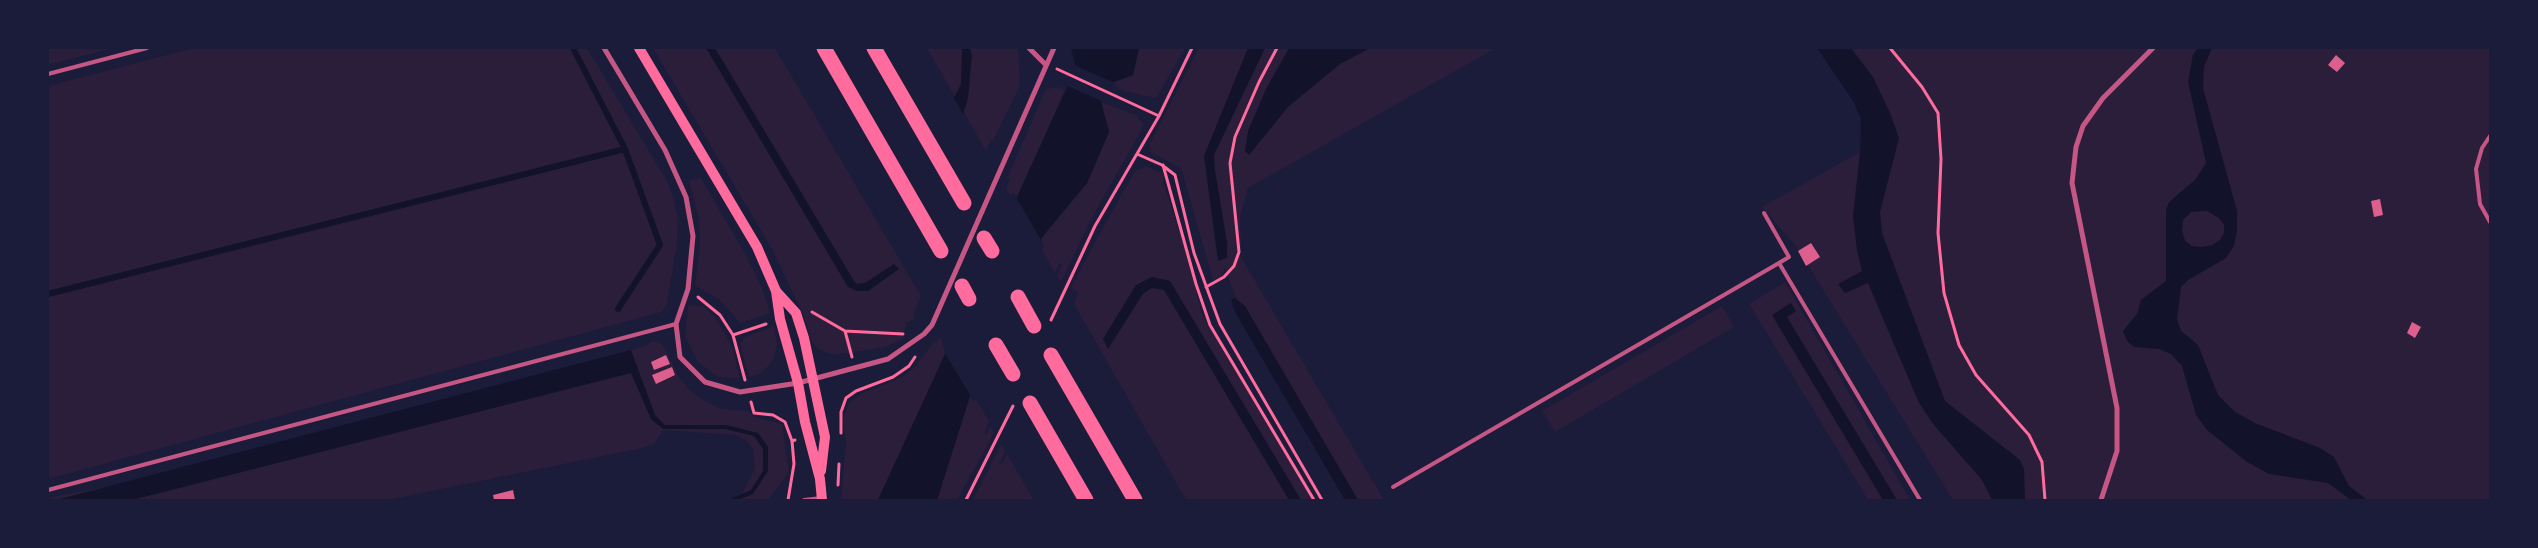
<!DOCTYPE html>
<html>
<head>
<meta charset="utf-8">
<style>
  body { margin:0 }
  #map { position:relative; width:2538px; height:548px; overflow:hidden; background:#1b1b3a; font-family:Figtree,sans-serif }
  canvas { display:block }
  .frame { position:absolute; inset:0; border:49px solid #1b1b3a; pointer-events:none }
</style>
</head>
<body>
<div id="map">
<canvas width="2538" height="548"></canvas>
<div class="frame"></div>
</div>
<script>
const ctx = document.querySelector('canvas').getContext('2d');
ctx.lineJoin = 'round';
function paint(path, color) {
  ctx.fillStyle = color;
  ctx.fill(path, 'evenodd');
}
function toPath(rows) {
  const path = new Path2D();
  for (const r of rows) {
    path.moveTo(r[0], r[1]);
    for (let i = 2; i < r.length; i += 2) path.lineTo(r[i], r[i + 1]);
  }
  return path;
}
function trace(path, color, width, dash) {
  ctx.strokeStyle = color;
  ctx.lineWidth = width;
  ctx.lineCap = dash ? 'butt' : 'round';
  ctx.setLineDash(dash || []);
  ctx.stroke(path);
}
paint(toPath([
  [48,48,113,48,48,65],
  [194,48,587,48,667,181,674,200,678,219,677,243,667,304,661,312,48,479,48,86],
  [653,48,775,48,921,296,913,315,915,319,906,323,903,339,886,347,834,355,819,349,812,342,803,314,772,249],
  [927,48,1018,48,1020,86,993,141,991,140,986,151],
  [1139,48,1185,48,1156,98,1123,91,1111,83,1133,75],
  [1199,48,1496,48,1248,188,1240,216,1241,247,1238,252,1384,500,1354,500,1237,301,1225,268,1222,277,1213,280,1181,168,1150,152,1150,143],
  [1817,48,2490,48,2490,500,1953,500,1796,246,1762,207,1860,152,1861,119,1853,101],
  [1059,87,1065,90,1017,198,1014,193,1010,195,1006,187,1010,180,1007,178,1046,89],
  [1101,102,1136,115,1144,125,1088,225,1061,282,1057,276,1062,265,1059,264,1055,273,1042,250,1044,246,1041,239,1087,183,1109,132],
  [1146,166,1163,174,1163,182,1185,249,1202,314,1313,500,1186,500,1074,304,1078,292,1071,288,1098,237,1135,171],
  [701,178,748,259,762,288,770,313,740,323,719,299,695,286,700,245,699,220,689,181],
  [1785,282,1910,500,1868,500,1749,304],
  [688,305,703,306,714,316,733,349,740,379,718,377,698,362,685,337],
  [1722,306,1734,327,1555,432,1542,411],
  [774,326,777,344,773,361,760,374,749,377,740,344,745,337],
  [940,336,946,354,878,500,841,500,846,442,843,418,849,403,859,395,902,377,913,369,934,342,937,343],
  [653,341,663,345,679,377,689,390,702,399,721,409,747,411,755,417,782,424,789,472,768,500,739,500,755,468,753,449,746,440,735,435,663,430,654,444,642,448,388,500,48,500,48,498,207,467,642,347],
  [970,396,973,401,976,399,989,421,984,434,987,434,990,426,994,433,957,500,937,500],
  [1001,445,1005,451,1000,463,1002,464,1007,454,1034,500,973,500]
]), '#2a1e3b');
paint(toPath([
  [706,48,715,48,854,281,857,284,865,283,894,264,899,269,868,291,857,291,848,287],
  [962,48,970,48,972,55,968,98,963,114,954,98,961,84],
  [1071,48,1139,48,1133,75,1111,83,1101,102,1109,132,1087,183,1042,237,970,396,937,500,878,500,1076,68],
  [1248,48,1265,48,1214,155,1215,170,1227,243,1227,258,1218,261,1204,156],
  [1289,48,1370,48,1340,64,1288,107,1249,155,1245,151,1248,131,1266,89],
  [1817,48,1851,48,1873,77,1890,113,1899,138,1880,212,1882,233,1945,401,2020,460,2024,469,2025,500,1992,500,1982,480,1934,425,1919,403,1868,283,1845,293,1838,284,1862,271,1857,250,1853,216,1860,152,1861,119,1853,101],
  [2198,48,2212,48,2204,67,2203,88,2237,211,2237,230,2234,246,2226,258,2188,280,2181,287,2177,319,2181,331,2198,345,2218,395,2235,412,2255,423,2320,448,2334,457,2349,486,2367,500,2351,500,2328,483,2269,474,2247,462,2207,430,2196,415,2182,366,2171,354,2159,349,2134,347,2127,341,2123,331,2137,314,2141,300,2166,281,2166,210,2169,202,2195,180,2206,163,2188,82,2193,54],
  [2207,211,2219,218,2224,225,2224,233,2220,240,2212,245,2202,247,2192,246,2185,241,2182,231,2183,220,2191,212],
  [1152,277,1170,281,1301,500,1289,500,1164,290,1152,288,1143,294,1108,349,1103,339,1136,285],
  [1235,298,1245,306,1358,500,1345,500,1235,312,1231,300],
  [1791,303,1796,311,1787,317,1897,500,1883,500,1772,315],
  [631,350,655,415,665,425,726,425,758,433,768,447,768,471,753,494,738,500,728,500,751,490,763,471,763,449,754,436,725,429,663,429,651,419,631,373,132,500,56,500]
]), '#12122b');
paint(toPath([
  [1072,64,1117,84,1113,85,1104,102,1065,85,1073,68],
  [1015,195,1042,242,972,398,944,352]
]), '#1b1b3a');
trace(toPath([
  [573,48,625,149,660,245,618,309],
  [48,294,625,149]
]), '#12122b', 6);
paint(toPath([
  [2336,55,2345,63,2337,72,2328,65],
  [2380,199,2383,215,2374,217,2371,201],
  [1811,243,1820,257,1806,266,1798,251],
  [2412,322,2421,327,2415,338,2407,333],
  [666,355,670,364,654,370,651,362],
  [672,367,675,375,656,384,652,375],
  [513,490,515,500,494,500,493,495]
]), '#dd5f8e');
trace(toPath([
  [1890,48,1922,87,1938,113,1941,159,1938,233,1944,293,1959,345,1976,375,2029,435,2042,462,2045,500],
  [1057,69,1159,116],
  [1137,154,1162,165,1175,175,1194,253,1220,324,1322,500],
  [1163,165,1196,284,1210,325,1314,500],
  [1206,287,1224,277,1234,266,1239,252,1230,163,1235,137,1259,82,1277,48],
  [698,297,720,315,733,335,745,380],
  [812,312,845,331,903,334],
  [1051,320,1095,226,1159,116,1192,48],
  [845,331,852,357],
  [733,335,766,324],
  [751,402,754,413,773,415,785,422,792,441,795,440],
  [841,433,841,412,846,398,856,391,893,377,909,366,915,357],
  [838,485,839,464],
  [788,500,794,464,792,441],
  [966,500,1013,406]
]), '#ff6b9d', 3);
trace(toPath([
  [48,74,147,48],
  [2490,136,2482,148,2476,169,2480,204,2490,222],
  [1764,213,1789,257,1779,263,1920,500],
  [1393,487,1779,263],
  [48,490,676,324],
  [804,500,822,498]
]), '#c65784', 4);
trace(toPath([
  [604,48,665,150,686,197,693,236,688,289,676,324,680,357,705,382,740,392,798,383,888,359,924,334,932,325,1054,48],
  [1029,48,1045,64],
  [2101,500,2117,451,2117,408,2072,183,2076,147,2083,126,2103,98,2153,48]
]), '#c65784', 5);
trace(toPath([
  [639,48,757,247,776,291,780,319,798,383,805,422,820,479,822,500],
  [776,291,796,313,804,338,825,437,821,471]
]), '#ff6b9d', 10);
trace(toPath([
  [824,48,941,251],
  [874,48,964,203],
  [984,238,992,251],
  [962,286,969,299],
  [1018,297,1034,326],
  [996,345,1013,374],
  [1051,355,1135,500],
  [1030,403,1086,500]
]), '#ff6b9d', 15);
</script>
</body>
</html>
